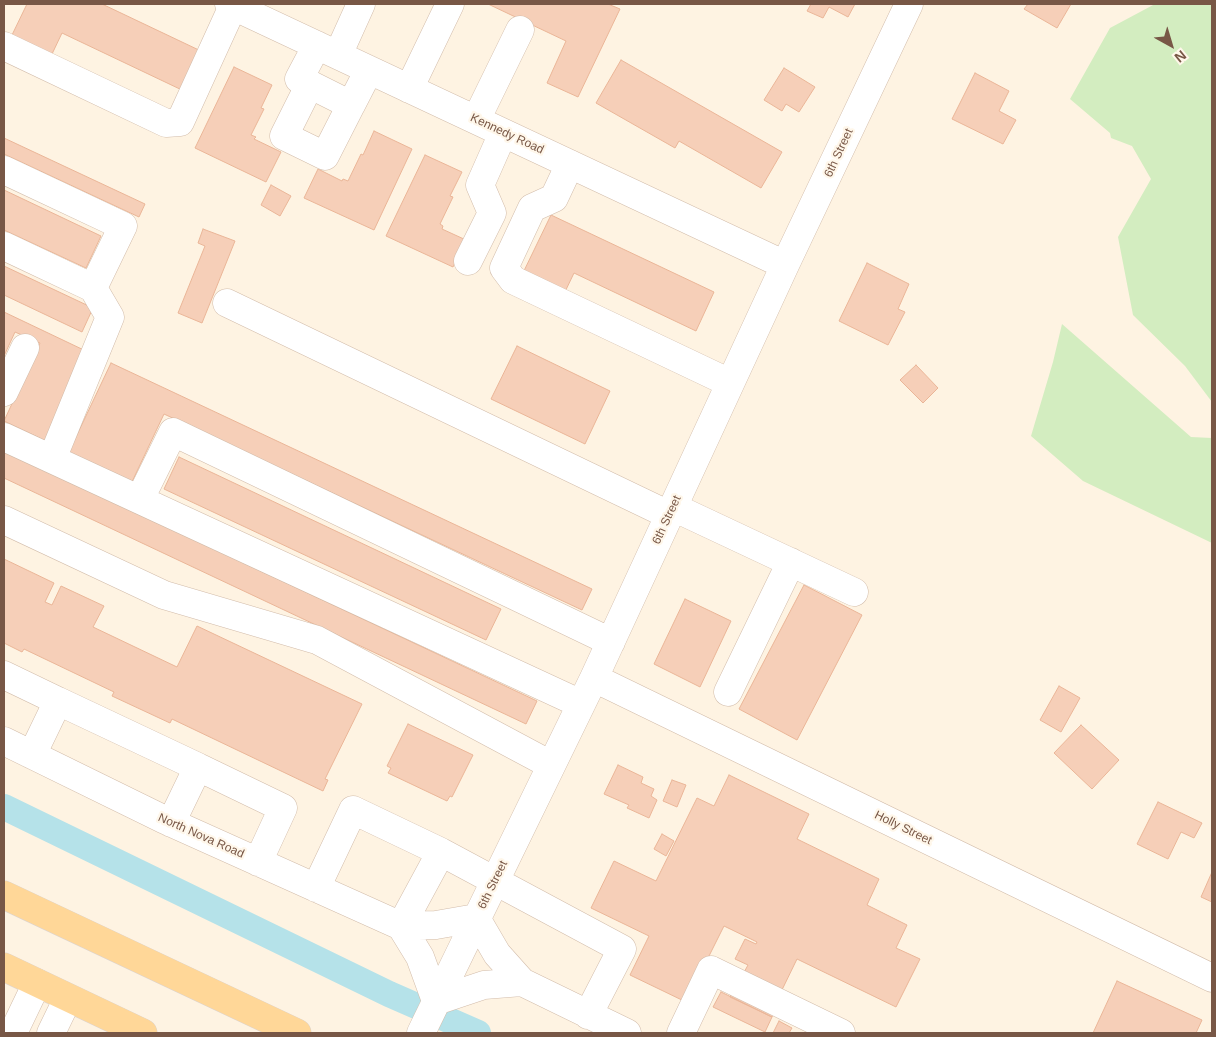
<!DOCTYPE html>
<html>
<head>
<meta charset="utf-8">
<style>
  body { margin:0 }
  #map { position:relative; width:1216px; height:1037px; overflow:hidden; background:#fef3e2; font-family:Helvetica,sans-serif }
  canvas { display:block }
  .frame { position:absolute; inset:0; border:5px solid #785746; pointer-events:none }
  .north { position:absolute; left:1146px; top:20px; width:50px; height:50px; -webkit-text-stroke:4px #fff7ea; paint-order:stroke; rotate:141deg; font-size:14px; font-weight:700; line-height:20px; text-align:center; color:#785746 }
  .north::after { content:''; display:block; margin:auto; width:18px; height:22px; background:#785746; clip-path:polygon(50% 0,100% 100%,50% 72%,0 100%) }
</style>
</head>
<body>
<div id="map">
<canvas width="1216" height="1037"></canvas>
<div class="frame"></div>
<div class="north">N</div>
</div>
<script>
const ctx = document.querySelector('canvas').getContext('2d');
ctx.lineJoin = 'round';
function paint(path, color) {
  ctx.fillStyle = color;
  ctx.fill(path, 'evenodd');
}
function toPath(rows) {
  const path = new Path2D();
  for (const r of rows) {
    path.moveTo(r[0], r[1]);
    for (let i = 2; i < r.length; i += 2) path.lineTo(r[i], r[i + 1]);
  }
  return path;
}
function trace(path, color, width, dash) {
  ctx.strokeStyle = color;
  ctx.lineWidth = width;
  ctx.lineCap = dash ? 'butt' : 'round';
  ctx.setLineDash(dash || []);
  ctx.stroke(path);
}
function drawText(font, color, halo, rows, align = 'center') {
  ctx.font = font + ' Helvetica,sans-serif';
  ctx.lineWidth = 4.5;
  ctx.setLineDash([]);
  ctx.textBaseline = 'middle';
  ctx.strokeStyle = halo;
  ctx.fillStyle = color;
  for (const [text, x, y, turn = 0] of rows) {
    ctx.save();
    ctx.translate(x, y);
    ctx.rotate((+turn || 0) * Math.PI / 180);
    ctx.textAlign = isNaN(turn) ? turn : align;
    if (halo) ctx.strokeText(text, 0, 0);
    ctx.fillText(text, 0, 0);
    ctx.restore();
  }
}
paint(toPath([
  [1155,4,1212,4,1212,402,1185,366,1133,315,1118,237,1151,179,1132,146,1111,138,1110,133,1070,99,1110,28],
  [1062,324,1191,437,1212,438,1212,543,1083,481,1031,436,1053,362]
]), '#d3edc0');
trace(toPath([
  [4,807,389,994,478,1033]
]), '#b5e2e9', 26);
const building = toPath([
  [27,4,102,4,203,52,184,91,62,33,52,54,12,35,27,4],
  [488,4,608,4,620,9,578,97,547,83,566,41,488,4],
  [811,4,855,4,848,17,829,7,823,18,807,11,811,4],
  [1028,4,1071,4,1057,28,1024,9,1028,4],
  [621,60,782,152,761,188,679,141,675,148,596,103,621,60],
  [234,67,272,85,261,108,264,109,251,135,256,137,254,139,281,152,266,182,195,148,234,67],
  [784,68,815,87,799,112,786,104,782,111,764,100,784,68],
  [975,73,1009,91,999,111,1016,120,1003,144,952,119,975,73],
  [374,131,412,149,374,230,304,198,318,169,342,181,343,179,348,181,361,154,363,155,374,131],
  [4,138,145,204,139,217,4,154,4,138],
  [425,155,462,172,450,196,453,197,440,224,443,226,442,229,466,240,453,267,386,236,425,155],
  [271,185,291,196,280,216,261,205,271,185],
  [4,190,101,236,86,268,4,230,4,190],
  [551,215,714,292,696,331,574,273,563,296,521,277,551,215],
  [203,229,235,241,202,323,178,313,205,246,198,243,203,229],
  [867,263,909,284,898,309,905,312,888,345,839,321,867,263],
  [4,266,93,308,82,332,4,295,4,266],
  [4,312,88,352,46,441,4,421,40,343,15,332,4,356,4,312],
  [517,346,610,391,585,444,491,399,517,346],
  [111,363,592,589,582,610,164,414,130,486,67,456,111,363],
  [916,365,938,388,923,403,900,380,916,365],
  [4,450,537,701,526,724,4,478,4,450],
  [179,457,501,609,486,640,164,489,179,457],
  [4,559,54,583,45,602,52,605,61,586,104,606,93,627,177,667,197,626,362,704,325,779,328,780,323,791,172,719,170,723,112,696,114,692,24,649,22,652,4,643,4,559],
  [804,585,862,615,797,740,739,709,804,585],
  [685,599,731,621,700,687,654,664,685,599],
  [1059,686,1080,698,1061,732,1040,720,1059,686],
  [408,724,473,755,452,797,450,796,447,801,388,773,391,768,387,766,408,724],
  [1081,725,1119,760,1092,789,1054,753,1081,725],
  [618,765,643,777,641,783,654,789,651,796,657,800,649,818,627,808,629,805,604,794,618,765],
  [729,775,809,814,797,839,879,879,867,905,907,925,896,948,920,959,896,1007,797,959,780,994,742,976,748,965,735,959,745,939,756,944,757,942,724,926,686,1002,630,975,649,936,591,908,614,861,656,881,697,798,714,806,729,775],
  [672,780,686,785,677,807,663,801,672,780],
  [1158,802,1202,823,1194,838,1181,832,1168,859,1137,844,1158,802],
  [662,834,674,841,666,856,654,849,662,834],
  [1212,872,1212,902,1201,897,1212,872],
  [1117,981,1202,1020,1196,1033,1093,1033,1117,981],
  [735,986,778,1006,772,1017,730,997,735,986],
  [721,992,772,1017,765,1032,713,1007,721,992],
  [779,1021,792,1028,789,1033,773,1033,779,1021]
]);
paint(building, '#f6cfb8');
trace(building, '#eab597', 1);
const minor = toPath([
  [229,4,785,265],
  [317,45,299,79,351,105,369,70],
  [4,46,166,123,180,122,233,6],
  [338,55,361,4],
  [310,84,284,136,325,156,351,105],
  [409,89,450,4],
  [476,120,520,30],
  [570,164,554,198,532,208,504,268,513,280,730,383],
  [4,170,123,226,93,288],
  [4,246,93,288,110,317,52,459],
  [468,261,492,213,480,185,503,133],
  [227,303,669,515],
  [4,392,25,348],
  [4,437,581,704],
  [140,499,173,432,611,642],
  [673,507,854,592],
  [4,520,164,595,317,640,551,765],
  [4,675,58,701],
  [594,678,1212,978],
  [728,692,791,562],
  [4,741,163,819,401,926,436,925,476,918],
  [32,755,58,701,198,767],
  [171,823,198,767,283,808,258,862],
  [316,888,353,810,441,852,622,949,588,1015],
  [476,918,497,954,522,982,627,1033],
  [401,926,441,852],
  [401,926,420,957,436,1001],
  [436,1001,484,985,522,982],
  [13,1033,37,983],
  [51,1033,68,998],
  [421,1033,594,678,785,265,909,4],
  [681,1033,711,970,841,1033]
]);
const major = toPath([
  [4,895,297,1033],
  [4,967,143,1033]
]);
trace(minor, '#d2bcaa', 29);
trace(major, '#dcd3cf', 29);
trace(minor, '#fff', 28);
trace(major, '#ffd798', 28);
drawText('12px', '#785746', '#fff7ea', [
  ["Kennedy Road",507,134,25],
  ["6th Street",839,153,-65],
  ["6th Street",667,520,-65],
  ["Holly Street",903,828,26],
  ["North Nova Road",201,836,24],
  ["6th Street",493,885,-64]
]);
</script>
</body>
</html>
